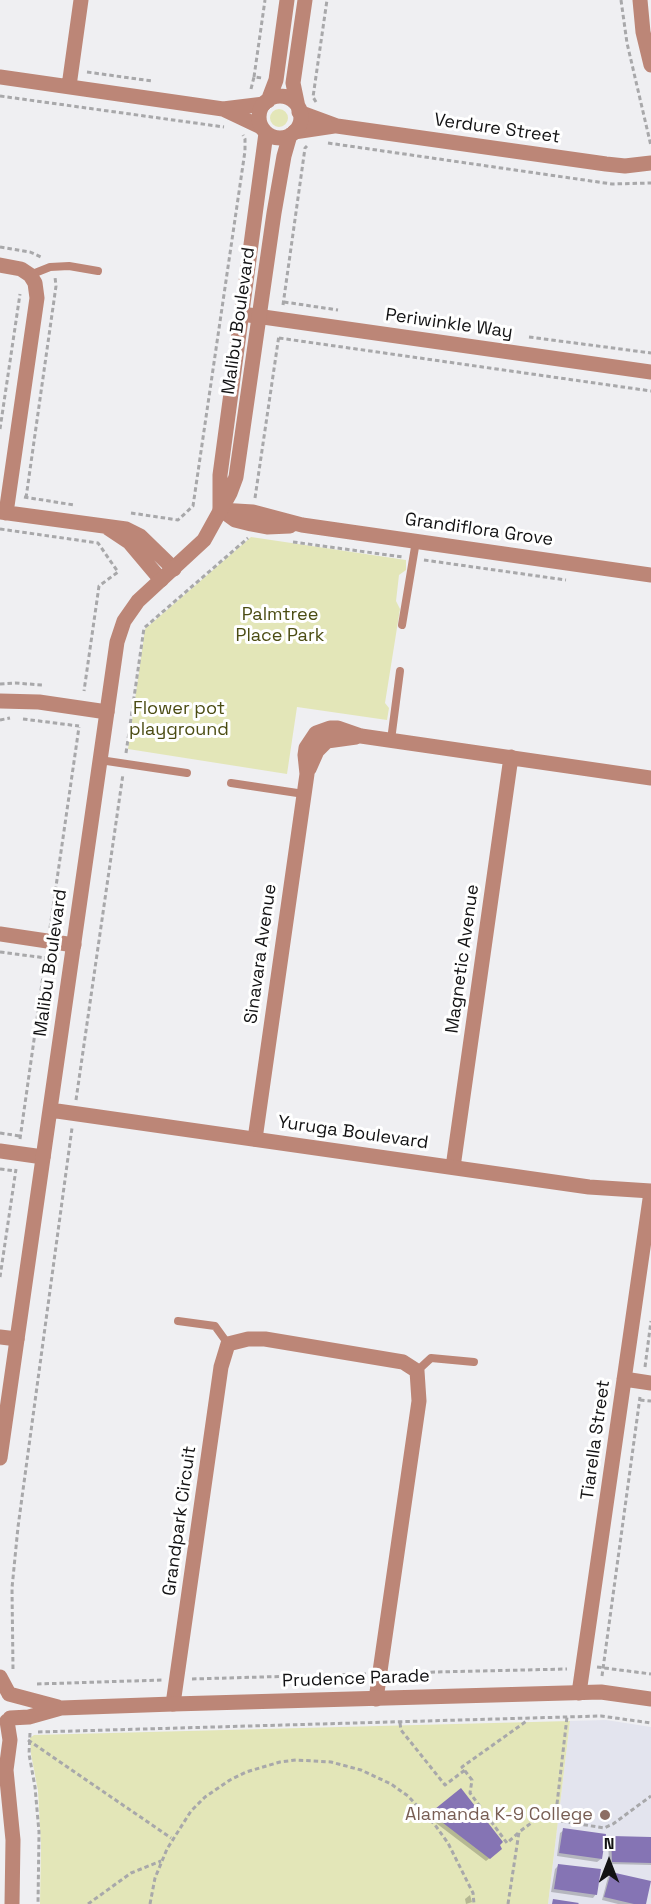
<!DOCTYPE html>
<html>
<head>
<meta charset="utf-8">
<style>
  body { margin:0 }
  #map { position:relative; width:651px; height:1904px; overflow:hidden; background:#efeff2; font-family:"Space Grotesk",sans-serif }
  canvas { display:block }
  .north { position:absolute; left:579px; top:1832px; width:60px; height:60px; -webkit-text-stroke:4px #fff; paint-order:stroke; rotate:0deg; font-size:16px; font-weight:700; line-height:24px; text-align:center; color:#121213 }
  .north::after { content:''; display:block; margin:auto; width:21px; height:27px; background:#121213; clip-path:polygon(50% 0,100% 100%,50% 72%,0 100%) }
</style>
</head>
<body>
<div id="map">
<canvas width="651" height="1904"></canvas>
<div class="north">N</div>
</div>
<script>
const ctx = document.querySelector('canvas').getContext('2d');
ctx.lineJoin = 'round';
function paint(path, color) {
  ctx.fillStyle = color;
  ctx.fill(path, 'evenodd');
}
function toPath(rows) {
  const path = new Path2D();
  for (const r of rows) {
    if (r.length === 3) {
      path.moveTo(r[0] + r[2], r[1]);
      path.arc(r[0], r[1], r[2], 0, 2 * Math.PI);
      continue;
    }
    path.moveTo(r[0], r[1]);
    for (let i = 2; i < r.length; i += 2) path.lineTo(r[i], r[i + 1]);
  }
  return path;
}
function trace(path, color, width, dash) {
  ctx.strokeStyle = color;
  ctx.lineWidth = width;
  ctx.lineCap = dash ? 'butt' : 'round';
  ctx.setLineDash(dash || []);
  ctx.stroke(path);
}
function drawText(font, color, halo, rows, align = 'center') {
  ctx.font = font + ' "Space Grotesk",sans-serif';
  ctx.lineWidth = 6;
  ctx.setLineDash([]);
  ctx.textBaseline = 'middle';
  ctx.strokeStyle = halo;
  ctx.fillStyle = color;
  for (const [text, x, y, turn = 0] of rows) {
    ctx.save();
    ctx.translate(x, y);
    ctx.rotate((+turn || 0) * Math.PI / 180);
    ctx.textAlign = isNaN(turn) ? turn : align;
    if (halo) ctx.strokeText(text, 0, 0);
    ctx.fillText(text, 0, 0);
    ctx.restore();
  }
}
paint(toPath([
  [606,1720,651,1727,651,1904,548,1904,570,1721]
]), '#e3e4ee');
paint(toPath([
  [279,118,9],
  [251,537,406,560,406,570,399,575,396,601,400,609,385,703,389,708,387,720,297,707,287,774,128,749,145,629],
  [570,1721,548,1904,40,1904,41,1846,38,1791,31,1754,30,1738,34,1735]
]), '#e3e6b8');
paint(toPath([
  [461,1790,498,1845,497,1852,486,1861,428,1817],
  [564,1830,601,1859,597,1862,557,1856,560,1833],
  [611,1837,651,1838,651,1865,609,1864,608,1840],
  [558,1866,596,1894,593,1898,551,1892,555,1869],
  [611,1873,645,1904,618,1904,602,1900,608,1877],
  [470,1895,472,1902,466,1904,465,1899]
]), '#0003');
paint(toPath([
  [461,1788,503,1842,500,1845,502,1849,490,1859,430,1813],
  [563,1828,606,1834,602,1859,559,1853],
  [611,1836,651,1837,651,1863,612,1862],
  [558,1864,601,1869,597,1895,554,1889],
  [611,1872,651,1881,646,1904,634,1904,604,1897],
  [553,1899,579,1903,578,1904,552,1904]
]), '#8574b4');
trace(toPath([
  [621,0,627,43,651,146],
  [87,72,152,81],
  [254,77,265,0],
  [251,89,254,77,262,78],
  [0,96,224,127],
  [316,102,313,97,327,0],
  [328,143,612,184,651,183],
  [0,247,30,252,41,257],
  [284,302,338,310],
  [283,305,305,148,307,146],
  [529,337,651,353],
  [279,338,651,391],
  [0,429,20,294],
  [24,497,74,505],
  [26,498,56,286,55,277],
  [255,498,279,335],
  [131,513,178,520,193,506,245,151,245,139,243,135],
  [0,529,98,543,118,572,99,586,84,691],
  [293,542,403,557],
  [424,560,566,580],
  [0,684,15,683,42,685],
  [23,719,79,726],
  [0,720,10,718],
  [126,753,144,628,248,538],
  [50,928,79,727],
  [0,952,46,958],
  [76,1100,123,774],
  [0,1133,20,1136],
  [20,1139,46,955],
  [0,1169,15,1171],
  [0,1277,16,1169],
  [645,1367,651,1321],
  [640,1400,651,1401],
  [597,1667,651,1674],
  [13,1669,12,1588,18,1527,72,1128],
  [393,1673,567,1669],
  [602,1676,640,1397],
  [192,1679,366,1674],
  [37,1684,162,1680],
  [400,1723,401,1730,445,1785,465,1770],
  [38,1732,601,1716,651,1723],
  [30,1733,29,1754,35,1787,39,1832,38,1904],
  [28,1740,171,1838],
  [557,1804,555,1820,604,1828,613,1824,651,1796],
  [518,1833,507,1843,470,1793,472,1780,462,1767,528,1720],
  [88,1904,131,1873,161,1861],
  [150,1904,155,1878,167,1849,191,1811,205,1797,230,1780,246,1772,280,1762,296,1760,331,1762,361,1770,391,1784,408,1796,435,1825,448,1843,473,1893,474,1904],
  [508,1904,519,1832,557,1804,567,1717]
]), '#a8a8aa', 3, [4.5, 3]);
trace(toPath([
  [30,275,50,267,69,266,98,271],
  [402,625,416,541],
  [391,740,400,671],
  [100,760,187,773],
  [231,783,304,794],
  [178,1321,215,1326,228,1344],
  [417,1371,431,1358,474,1362]
]), '#bc8677', 8);
trace(toPath([
  [640,0,643,32,651,65],
  [0,77,223,109,264,104],
  [69,86,81,0],
  [223,109,261,127],
  [299,112,337,126,606,164,625,166,651,163],
  [294,132,334,126],
  [0,265,21,269,30,275,35,283,37,298,6,513],
  [242,314,651,372],
  [220,510,253,512,302,525,651,575],
  [0,512,126,529,140,536,174,569],
  [224,512,235,520,251,524,267,527,290,526],
  [108,528,129,542,161,580],
  [0,701,39,702,107,712],
  [309,769,317,751,327,741,356,737],
  [0,934,74,945],
  [255,1139,307,774,305,755,306,748,316,733,330,728,338,728,361,736,651,778],
  [0,1151,43,1157],
  [453,1167,511,757],
  [0,1337,17,1339],
  [624,1379,651,1383],
  [579,1693,651,1192],
  [173,1704,221,1367,228,1344,248,1339,265,1339,403,1362,417,1371,419,1401,376,1699]
]), '#bc8677', 15);
trace(toPath([
  [280,117,21],
  [268,101,276,80,287,0],
  [298,107,293,83,305,0],
  [220,510,220,475,266,133],
  [50,1110,589,1187,651,1191],
  [0,1458,117,642,124,621,138,601,204,540,230,493,236,477,274,213,284,156,290,135],
  [0,1677,8,1692],
  [9,1694,58,1707],
  [10,1718,29,1717,61,1708,173,1704,601,1692,651,1699],
  [7,1721,10,1740,6,1770,13,1840,12,1904]
]), '#bc8677', 15);
for (const [x, y, r, color] of [
  [605,1815,6,"#8d6e63"]
]) {
  const dot = new Path2D();
  dot.arc(x, y, r, 0, 2 * Math.PI);
  ctx.fillStyle = color;
  ctx.fill(dot);
  trace(dot, '#fff', 2);
}
drawText('18px', '#121213', '#fff', [
  ["Verdure Street",497,129,8],
  ["Malibu Boulevard",239,321,-82],
  ["Periwinkle Way",449,324,8],
  ["Grandiflora Grove",479,530,8],
  ["Sinavara Avenue",261,954,-82],
  ["Magnetic Avenue",463,959,-82],
  ["Malibu Boulevard",51,963,-82],
  ["Yuruga Boulevard",353,1133,8],
  ["Tiarella Street",596,1440,-82],
  ["Grandpark Circuit",180,1521,-82],
  ["Prudence Parade",356,1679,-2]
]);
drawText('18px', '#4b4c13', '#fff', [
  ["Palmtree",280,615],
  ["Place Park",280,636],
  ["Flower pot",179,709],
  ["playground",179,730]
]);
drawText('18px', '#785e54', '#fff', [
  ["Alamanda K-9 College",593,1815]
], 'right');
</script>
</body>
</html>
